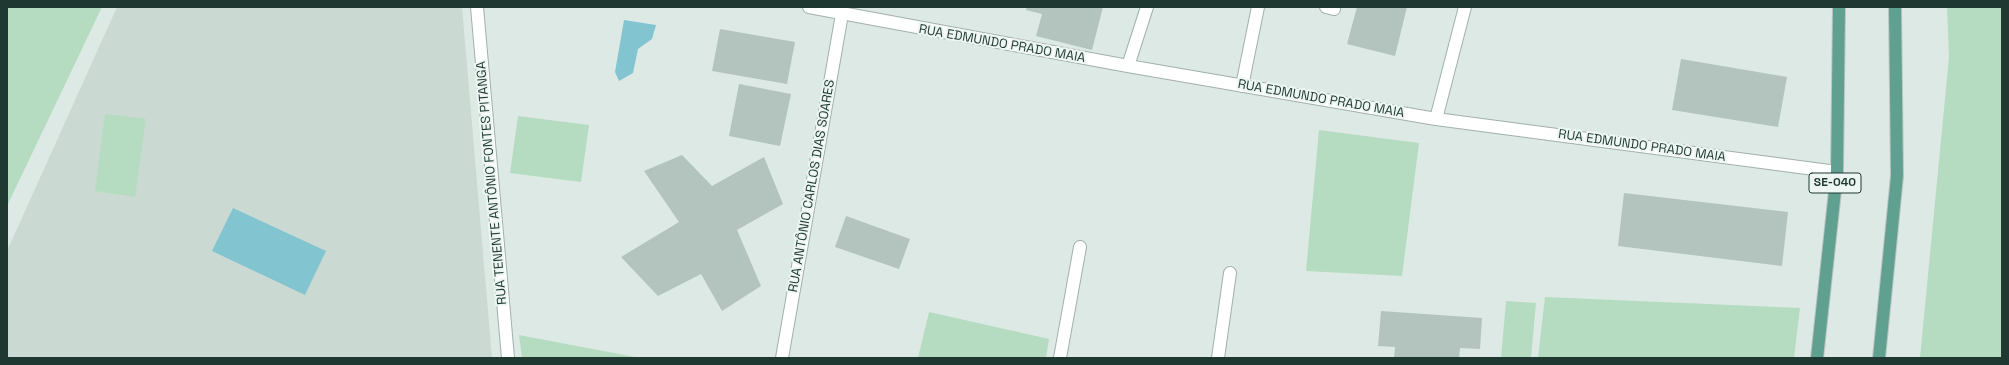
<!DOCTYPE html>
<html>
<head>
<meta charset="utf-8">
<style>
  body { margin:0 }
  #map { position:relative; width:2009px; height:365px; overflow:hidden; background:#dde9e4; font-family:"Space Grotesk",sans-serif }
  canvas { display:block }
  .frame { position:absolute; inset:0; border:8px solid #1f3932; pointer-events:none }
</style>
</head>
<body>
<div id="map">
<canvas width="2009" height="365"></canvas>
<div class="frame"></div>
</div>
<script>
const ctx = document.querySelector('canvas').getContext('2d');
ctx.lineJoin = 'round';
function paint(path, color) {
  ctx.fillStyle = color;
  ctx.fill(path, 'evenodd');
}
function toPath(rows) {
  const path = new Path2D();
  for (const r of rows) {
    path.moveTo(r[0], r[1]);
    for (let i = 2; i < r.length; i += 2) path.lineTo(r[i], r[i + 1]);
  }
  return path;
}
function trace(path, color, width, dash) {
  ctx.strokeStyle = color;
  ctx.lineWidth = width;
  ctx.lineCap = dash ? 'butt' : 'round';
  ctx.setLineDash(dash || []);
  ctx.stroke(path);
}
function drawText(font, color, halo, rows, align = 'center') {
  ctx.font = font + ' "Space Grotesk",sans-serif';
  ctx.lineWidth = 4;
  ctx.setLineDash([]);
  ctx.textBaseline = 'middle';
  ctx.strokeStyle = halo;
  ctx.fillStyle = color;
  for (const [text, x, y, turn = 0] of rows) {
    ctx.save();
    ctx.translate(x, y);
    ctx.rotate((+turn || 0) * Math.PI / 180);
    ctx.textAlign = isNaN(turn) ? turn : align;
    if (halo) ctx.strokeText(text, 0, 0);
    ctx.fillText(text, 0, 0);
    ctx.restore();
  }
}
paint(toPath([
  [117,7,462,7,492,358,7,358,7,251]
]), '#cbd9d3');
paint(toPath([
  [7,7,102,7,7,206],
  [1947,7,2002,7,2002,358,1920,358,1949,57],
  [105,114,146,119,135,197,95,191],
  [518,116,589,125,581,182,510,173],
  [1319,130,1419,143,1402,276,1306,271],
  [1545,297,1800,308,1794,358,1538,358],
  [1506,301,1536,303,1531,358,1501,358],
  [929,312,1049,339,1046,358,918,358],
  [519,335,640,358,522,358]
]), '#b5dcc0');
paint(toPath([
  [624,20,656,25,652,39,638,49,633,73,619,81,615,72],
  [233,208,326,251,305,295,212,251]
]), '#83c4d1');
paint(toPath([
  [1027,7,1103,7,1092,50,1036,36,1042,14,1026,10],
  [1357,7,1407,7,1395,56,1347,44],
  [720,29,795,42,787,84,712,71],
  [1681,59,1787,77,1778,127,1672,110],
  [739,84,791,94,780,146,729,136],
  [682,155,712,186,764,157,783,204,737,230,761,286,722,311,701,274,658,296,621,257,679,222,644,171],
  [1624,193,1788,212,1782,266,1618,246],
  [846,216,910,239,899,269,835,247],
  [1381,311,1482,318,1480,349,1460,348,1459,358,1394,358,1395,347,1378,346]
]), '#b2c4bd');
const lane = toPath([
  [1326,7,1334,9],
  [1242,86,1258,7]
]);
const street = toPath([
  [477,7,508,358],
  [809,7,1128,66,1436,119,1837,172],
  [1128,66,1147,7],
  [1436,119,1465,7],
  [782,358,842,14],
  [1060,358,1080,247],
  [1218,358,1230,273]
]);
const primary = toPath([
  [1817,358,1837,172,1839,7],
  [1879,358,1897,176,1895,7]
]);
trace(lane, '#a0b1ab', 14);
trace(street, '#a0b1ab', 14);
trace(primary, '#bcc4c2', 14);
trace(lane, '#fff', 12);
trace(street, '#fff', 12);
trace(primary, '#60a090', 12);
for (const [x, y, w] of [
  [1835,183,52]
]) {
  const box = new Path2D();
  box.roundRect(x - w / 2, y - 10, w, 20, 3);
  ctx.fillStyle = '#edf6f2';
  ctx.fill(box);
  trace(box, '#1f3932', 1);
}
drawText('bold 12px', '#1f3932', null, [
  ["SE-040",1835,183]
]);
drawText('13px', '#1f3932', '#edf6f2', [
  ["RUA EDMUNDO PRADO MAIA",1002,44,10],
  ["RUA EDMUNDO PRADO MAIA",1321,99,10],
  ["RUA EDMUNDO PRADO MAIA",1642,146,8],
  ["RUA TENENTE ANTÔNIO FONTES PITANGA",492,183,-95],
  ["RUA ANTÔNIO CARLOS DIAS SOARES",812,186,-80]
]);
</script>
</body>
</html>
